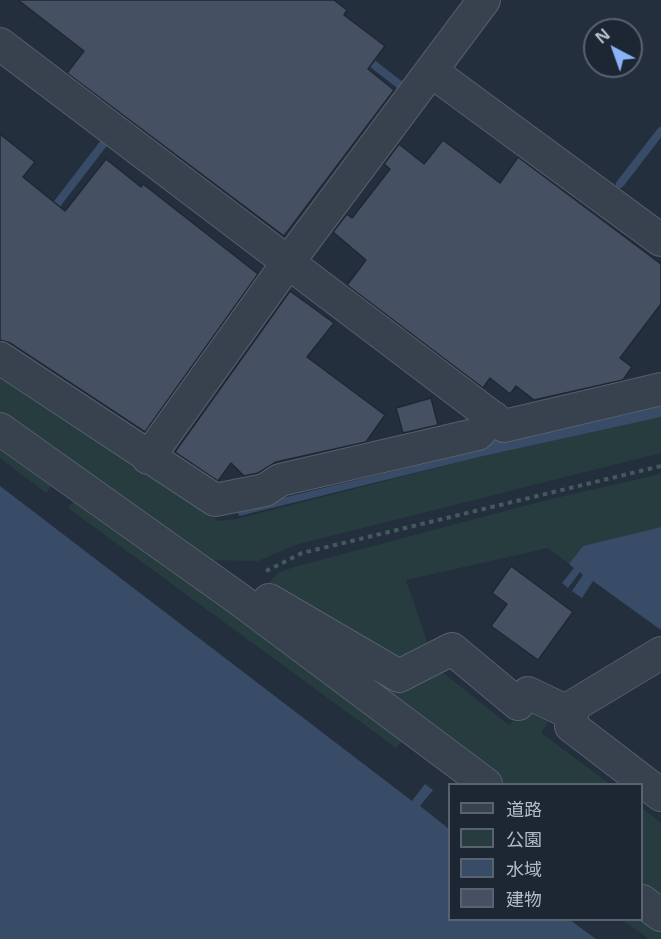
<!DOCTYPE html>
<html>
<head>
<meta charset="utf-8">
<style>
  body { margin:0 }
  #map { position:relative; width:661px; height:939px; overflow:hidden; background:#242f3e; font-family:"Open Sans","Noto Sans JP",sans-serif }
  canvas { display:block }
  .legend { position:absolute; left:448px; top:783px; width:195px; height:138px; box-sizing:border-box; background:#1d2633; border:2px solid #59626f; margin:0; padding:8px 10px; list-style:none; font-size:18px; color:#b4bcc9 }
  .legend li { display:flex; align-items:center; gap:12px; height:30px }
  .legend b { width:30px; border:2px solid #59626f }
  .north { position:absolute; left:583px; top:18px; width:60px; height:60px; box-sizing:border-box; background:#1d2633; border:2px solid #59626f; border-radius:50%; rotate:319deg; font-size:16px; font-weight:700; line-height:24px; text-align:center; color:#b4bcc9 }
  .north::after { content:''; display:block; margin:auto; width:21px; height:27px; background:#8ab4f8; clip-path:polygon(50% 0,100% 100%,50% 72%,0 100%) }
</style>
</head>
<body>
<div id="map">
<canvas width="661" height="939"></canvas>
<ul class="legend">
<li><b style="height:8px;background:#38414e"></b>道路</li>
<li><b style="height:16px;background:#263c3f"></b>公園</li>
<li><b style="height:16px;background:#394c67"></b>水域</li>
<li><b style="height:16px;background:#455162"></b>建物</li>
</ul>
<div class="north">N</div>
</div>
<script>
const ctx = document.querySelector('canvas').getContext('2d');
ctx.lineJoin = 'round';
function paint(path, color) {
  ctx.fillStyle = color;
  ctx.fill(path, 'evenodd');
}
function toPath(rows) {
  const path = new Path2D();
  for (const r of rows) {
    path.moveTo(r[0], r[1]);
    for (let i = 2; i < r.length; i += 2) path.lineTo(r[i], r[i + 1]);
  }
  return path;
}
function trace(path, color, width, dash) {
  ctx.strokeStyle = color;
  ctx.lineWidth = width;
  ctx.lineCap = dash ? 'butt' : 'round';
  ctx.setLineDash(dash || []);
  ctx.stroke(path);
}
paint(toPath([
  [0,375,219,521,237,519,479,457,661,417,661,453,298,544,258,561,202,560,0,414],
  [0,439,55,481,46,493,0,458],
  [661,474,661,527,583,546,569,564,548,548,406,580,431,653,406,664,269,591,270,581,280,572,294,567,547,500],
  [77,497,406,737,396,748,68,508],
  [288,626,401,686,437,668,509,725,524,710,548,722,541,733,610,784,500,784],
  [642,808,661,823,661,905,642,890],
  [642,916,661,931,661,939,649,939,623,920,642,920]
]), '#263c3f');
paint(toPath([
  [661,401,661,417,479,457,239,516,237,509,480,450,494,438],
  [0,486,412,801,425,784,433,790,420,806,449,829,450,920,570,920,596,939,0,939],
  [661,527,661,630,593,581,582,598,572,591,583,575,580,572,568,588,562,583,574,568,569,564,583,546]
]), '#394c67');
trace(toPath([
  [364,57,400,85],
  [620,184,661,131],
  [50,213,107,139]
]), '#394c67', 8);
const building = toPath([
  [18,0,334,0,347,10,344,15,385,46,368,69,394,90,284,236,67,73,84,51,18,0],
  [0,134,35,162,23,177,65,211,106,159,141,187,143,184,258,274,145,432,10,343,0,340,0,134],
  [443,140,500,183,518,157,661,264,661,304,620,358,632,367,623,380,534,400,516,386,510,394,490,378,483,388,347,285,366,260,333,232,347,214,352,218,390,169,384,164,399,144,424,164,443,140],
  [290,291,334,323,307,357,385,415,366,442,276,462,258,473,244,476,231,463,218,481,175,452,290,291],
  [431,398,438,425,403,433,396,408,431,398],
  [511,566,573,612,538,660,491,626,507,604,492,593,511,566]
]);
paint(building, '#455162');
trace(building, '#1f2835', 1.5);
const minor = toPath([
  [0,44,504,426,661,389],
  [431,71,661,240],
  [0,358,215,500,265,490,280,480,478,434,493,417],
  [0,429,236,597,486,784],
  [148,458,289,261,484,0],
  [269,600,399,676,452,649,518,704,528,693,572,714],
  [661,653,573,706,571,726,661,795],
  [642,901,661,915]
]);
trace(minor, '#565f6c', 34);
trace(toPath([
  [266,571,302,553,661,466]
]), '#44595c', 4, [4.5, 4.5]);
trace(minor, '#38414e', 32);
</script>
</body>
</html>
